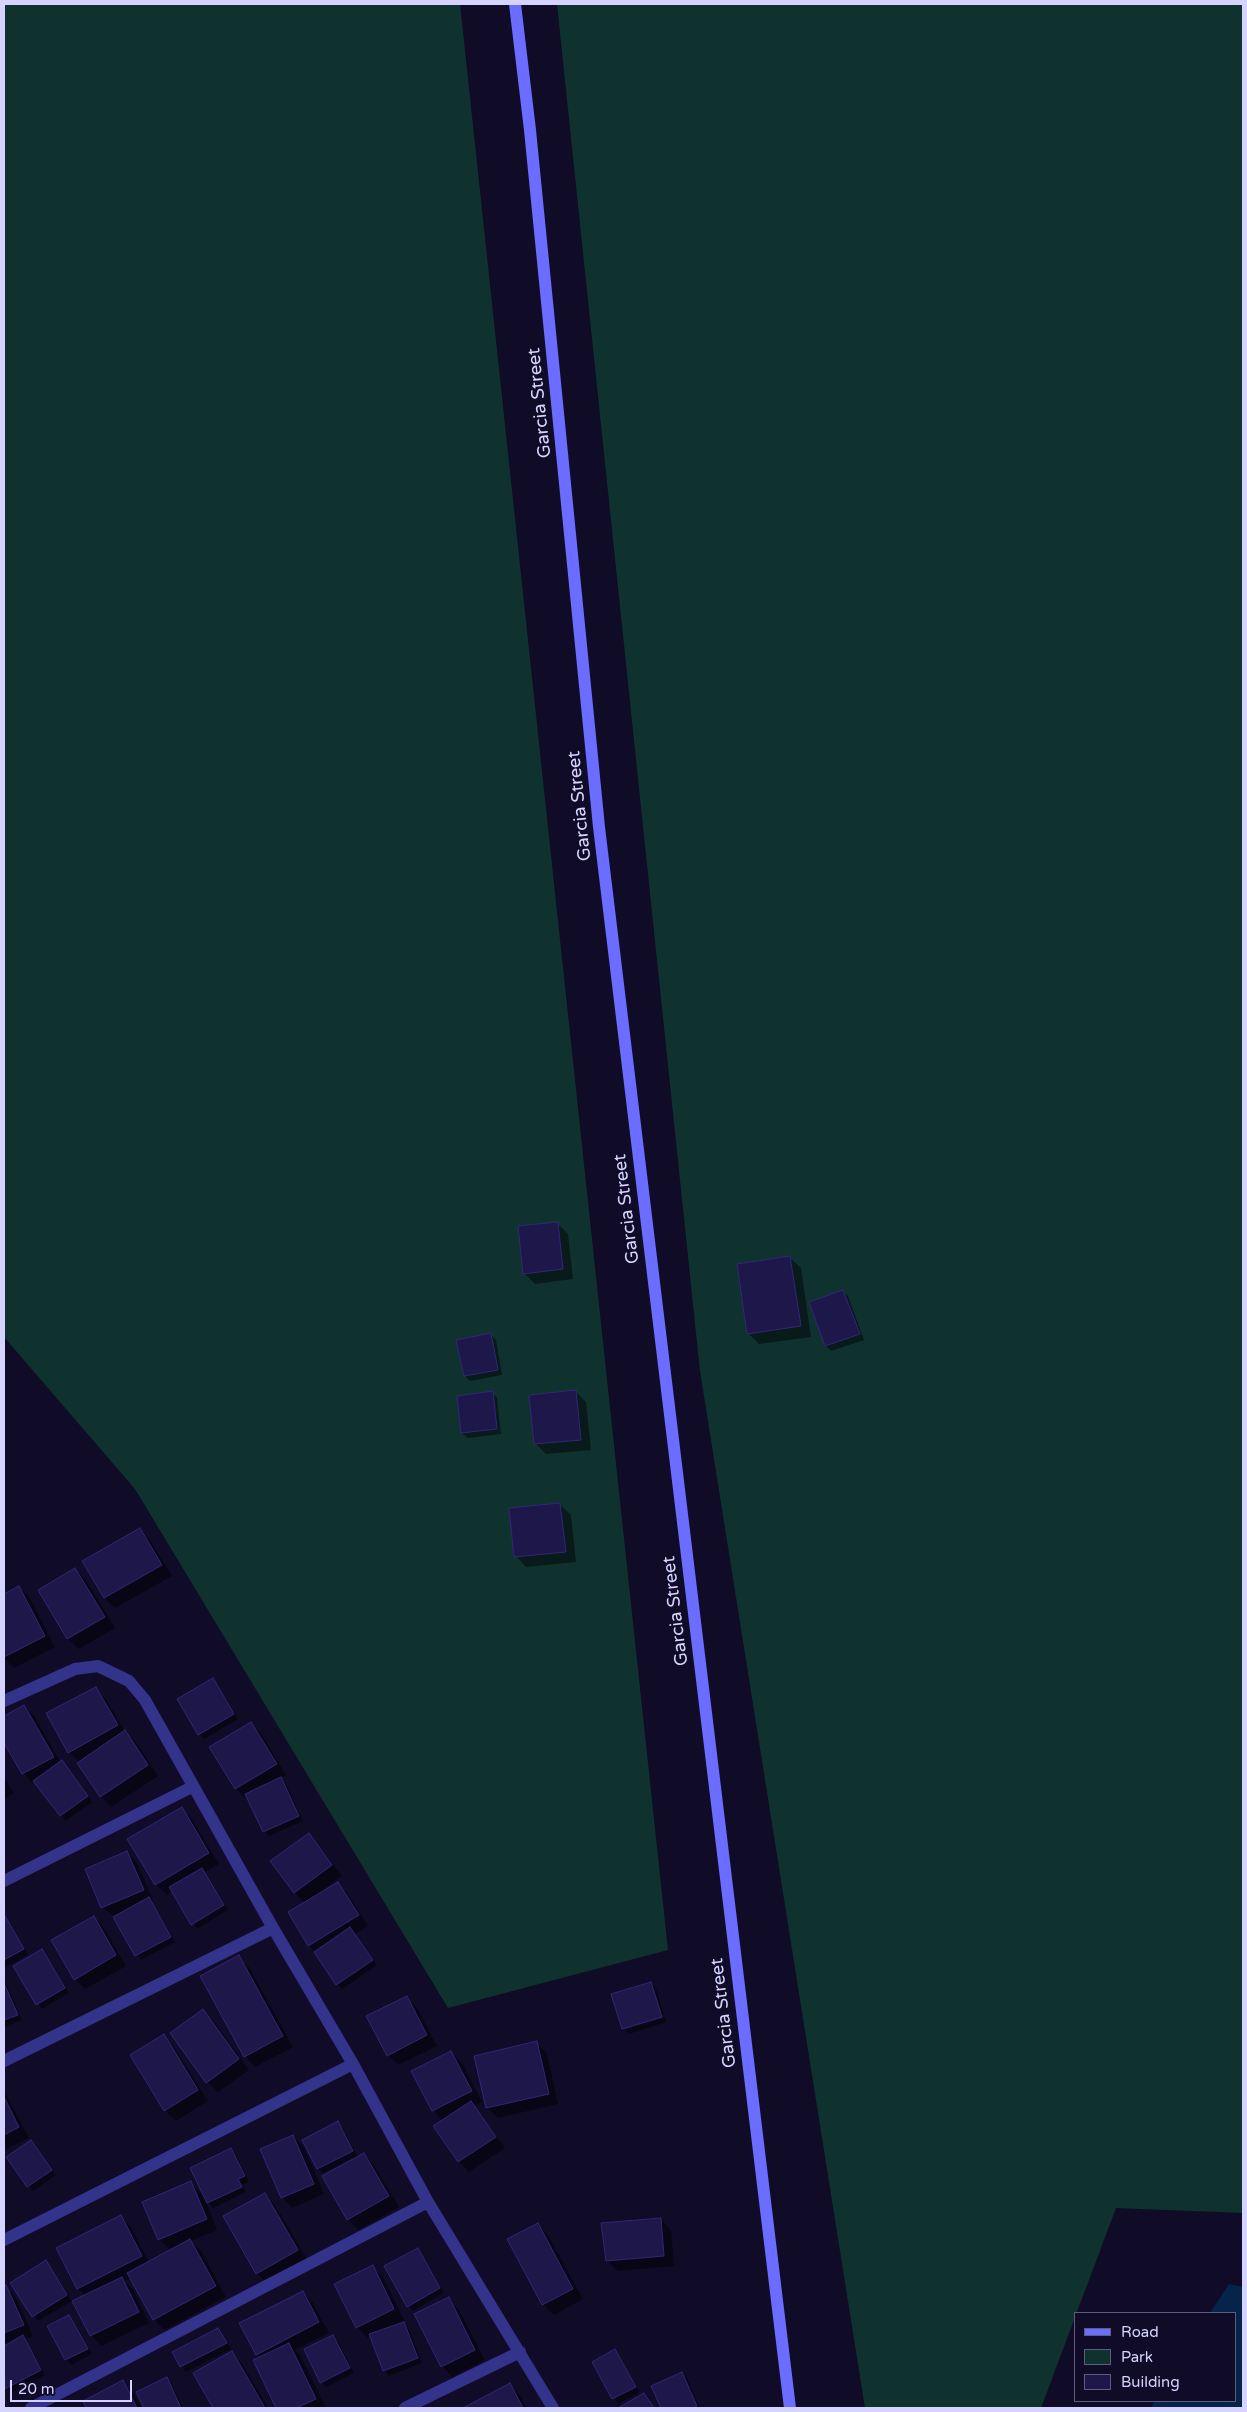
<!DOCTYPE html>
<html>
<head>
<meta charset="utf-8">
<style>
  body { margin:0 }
  #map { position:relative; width:1247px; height:2412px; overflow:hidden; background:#100c27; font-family:"Varela Round",sans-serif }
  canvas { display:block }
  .frame { position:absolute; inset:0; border:5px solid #d5d3ff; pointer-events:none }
  .legend { position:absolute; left:1074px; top:2312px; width:162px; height:90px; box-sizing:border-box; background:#100c27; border:1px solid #5f5c7d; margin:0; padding:6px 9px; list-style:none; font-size:15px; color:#d5d3ff }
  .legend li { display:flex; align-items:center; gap:10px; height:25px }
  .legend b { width:25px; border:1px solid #5f5c7d }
  .scale { position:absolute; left:10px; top:2380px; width:122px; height:22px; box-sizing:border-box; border:2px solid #d5d3ff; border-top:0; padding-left:6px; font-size:15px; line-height:18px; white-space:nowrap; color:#d5d3ff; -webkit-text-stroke:4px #100c27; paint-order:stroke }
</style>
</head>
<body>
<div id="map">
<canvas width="1247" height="2412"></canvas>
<div class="frame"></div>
<ul class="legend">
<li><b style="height:6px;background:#6a6dff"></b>Road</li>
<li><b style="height:14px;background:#0f322f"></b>Park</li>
<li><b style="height:14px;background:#1e174a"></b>Building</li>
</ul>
<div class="scale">20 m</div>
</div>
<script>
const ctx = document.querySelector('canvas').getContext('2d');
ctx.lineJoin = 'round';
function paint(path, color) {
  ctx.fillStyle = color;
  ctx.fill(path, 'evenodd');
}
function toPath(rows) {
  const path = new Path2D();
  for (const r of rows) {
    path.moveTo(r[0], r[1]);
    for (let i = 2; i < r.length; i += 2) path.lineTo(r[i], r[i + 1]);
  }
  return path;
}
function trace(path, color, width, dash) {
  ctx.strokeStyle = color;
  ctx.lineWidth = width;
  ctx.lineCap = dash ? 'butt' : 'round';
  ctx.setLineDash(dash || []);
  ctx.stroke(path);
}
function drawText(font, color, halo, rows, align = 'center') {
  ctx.font = font + ' "Varela Round",sans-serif';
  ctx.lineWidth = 5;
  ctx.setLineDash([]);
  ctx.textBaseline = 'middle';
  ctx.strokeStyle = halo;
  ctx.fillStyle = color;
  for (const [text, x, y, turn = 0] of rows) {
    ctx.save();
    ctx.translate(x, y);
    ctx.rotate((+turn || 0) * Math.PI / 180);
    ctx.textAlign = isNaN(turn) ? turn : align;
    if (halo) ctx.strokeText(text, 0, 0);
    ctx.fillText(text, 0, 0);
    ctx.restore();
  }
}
paint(toPath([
  [4,4,460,4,668,1950,448,2008,135,1489,4,1337],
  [557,4,1243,4,1243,2213,1116,2208,1041,2408,865,2408,700,1371]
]), '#0f322f');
paint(toPath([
  [1229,2284,1243,2287,1243,2408,1151,2408,1155,2401,1236,2401,1236,2313,1210,2313]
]), '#06234c');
paint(toPath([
  [557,1223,568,1234,573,1279,535,1284,524,1273],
  [790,1258,801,1268,811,1337,759,1344,748,1333],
  [843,1291,848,1296,864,1340,831,1351,826,1346,811,1303],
  [491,1335,496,1340,502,1375,470,1381,465,1376],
  [575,1391,586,1402,591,1450,546,1454,535,1443],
  [492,1392,497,1398,501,1434,468,1438,462,1433,458,1397],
  [560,1505,571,1515,576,1562,526,1567,516,1556],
  [140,1529,150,1540,172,1576,115,1608,105,1598],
  [75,1569,86,1580,115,1628,79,1649,68,1639,40,1591],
  [19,1588,30,1598,55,1647,14,1668,4,1658,4,1595],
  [213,1680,238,1719,204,1739,199,1734],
  [95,1688,106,1699,125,1732,136,1742,158,1776,111,1807,101,1796,79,1762,69,1752],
  [24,1706,35,1717,60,1762,67,1766,92,1802,66,1821,36,1782,33,1784,23,1773,4,1740,4,1717],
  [251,1724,262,1735,286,1775,281,1778,286,1784,303,1821,269,1836,264,1831,249,1798,247,1799,236,1789,211,1747],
  [4,1777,14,1793,4,1800],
  [182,1809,192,1819,219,1864,205,1872,228,1910,197,1929,172,1891,167,1895,156,1884],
  [309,1834,342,1876,325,1888,326,1890,337,1883,348,1894,368,1926,355,1934,377,1965,342,1989,309,1945,305,1903,294,1892],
  [126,1852,137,1863,153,1900,152,1901,175,1942,141,1960,115,1917,102,1907],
  [4,1913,28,1955,4,1968],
  [94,1917,104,1928,126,1966,85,1989,75,1979],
  [42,1950,69,1993,42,2009,15,1967],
  [238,1957,249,1967,293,2047,255,2067,245,2056],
  [4,1979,22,2020,4,2027],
  [651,1983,656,1988,664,2015,625,2027,625,2030,612,1995],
  [406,1997,417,2008,437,2046,398,2065,388,2055],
  [203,2011,214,2021,249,2070,218,2092,207,2082],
  [665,2017,666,2022,629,2034,625,2030],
  [164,2036,174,2047,208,2101,176,2121,165,2110],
  [536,2043,547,2053,558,2104,498,2118,487,2107],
  [451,2052,462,2063,482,2102,474,2106,505,2148,469,2172,459,2162,434,2126,443,2121,433,2110],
  [4,2091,29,2138,4,2150],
  [338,2123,343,2128,358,2158,363,2155,374,2165,399,2207,358,2230,348,2219,353,2158,323,2173,318,2168],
  [293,2136,304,2147,324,2194,292,2208,282,2197],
  [31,2142,56,2175,33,2191,8,2157],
  [231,2149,236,2155,249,2182,242,2185,246,2192,213,2208,208,2202],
  [191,2183,204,2196,217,2230,191,2241,201,2251,226,2297,164,2330,154,2319,131,2278,124,2281,133,2289,149,2323,101,2346,91,2335,86,2296,78,2289,58,2249,120,2216,131,2227,149,2263,171,2251,159,2239],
  [264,2194,275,2205,308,2261,268,2284,257,2274,225,2216],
  [660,2219,671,2230,674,2266,618,2271,607,2261],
  [538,2225,548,2235,583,2299,554,2315,543,2304],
  [418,2249,444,2293,413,2311,408,2306],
  [45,2262,72,2301,38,2321,12,2283],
  [372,2267,383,2277,404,2320,396,2324,397,2325,404,2323,409,2328,422,2363,389,2376,384,2371,371,2336,368,2338,357,2327],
  [6,2287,16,2298,33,2336,25,2339,45,2375,11,2393,4,2384,4,2288],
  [303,2292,313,2303,329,2333,295,2350,300,2355,326,2408,278,2408,254,2360,261,2357,257,2354],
  [448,2299,459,2310,485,2360,452,2377,442,2366],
  [69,2316,92,2354,71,2365,66,2359],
  [218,2329,231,2349,186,2372,174,2353],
  [333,2336,338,2341,354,2373,326,2387,321,2382],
  [614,2351,640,2392,618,2404,593,2363],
  [232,2353,242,2363,268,2408,215,2408,195,2374],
  [682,2373,687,2378,700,2408,662,2408,652,2386],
  [167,2378,172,2384,183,2408,145,2408,138,2392],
  [123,2382,133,2393,142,2408,88,2408,84,2402],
  [510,2385,520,2395,527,2408,465,2408]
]), '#0007');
const building = toPath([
  [558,1222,563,1269,523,1274,518,1226,558,1222],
  [790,1256,801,1326,747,1334,737,1264,790,1256],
  [843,1290,860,1334,825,1346,809,1302,843,1290],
  [491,1333,498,1370,464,1376,456,1340,491,1333],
  [576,1390,581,1440,534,1444,529,1395,576,1390],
  [493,1391,497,1429,461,1433,457,1396,493,1391],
  [560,1503,566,1552,514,1557,509,1508,560,1503],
  [140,1528,162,1565,104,1598,82,1561,140,1528],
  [75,1568,105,1617,67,1639,38,1590,75,1568],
  [19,1586,45,1636,4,1657,4,1594,19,1586],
  [213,1678,234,1714,198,1735,177,1699,213,1678],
  [96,1687,118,1725,68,1753,46,1713,96,1687],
  [24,1705,54,1757,22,1774,4,1743,4,1716,24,1705],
  [251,1722,277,1764,235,1789,209,1747,251,1722],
  [125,1730,148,1765,100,1797,77,1763,125,1730],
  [62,1760,88,1796,60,1816,33,1781,62,1760],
  [281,1777,299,1816,263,1832,245,1794,281,1777],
  [182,1807,209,1853,155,1885,127,1839,182,1807],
  [309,1833,332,1865,294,1893,270,1861,309,1833],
  [127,1851,144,1890,101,1908,85,1869,127,1851],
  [202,1868,224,1905,191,1925,169,1887,202,1868],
  [338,1882,359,1915,308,1946,288,1912,338,1882],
  [149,1897,171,1937,135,1956,113,1917,149,1897],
  [4,1914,24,1949,4,1960,4,1914],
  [94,1916,116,1955,74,1980,51,1940,94,1916],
  [350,1927,373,1960,336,1985,314,1952,350,1927],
  [42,1949,65,1988,36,2005,13,1966,42,1949],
  [239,1955,283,2036,244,2057,200,1976,239,1955],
  [651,1982,662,2017,622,2029,611,1994,651,1982],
  [4,1983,18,2015,4,2020,4,1983],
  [407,1996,427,2035,387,2056,366,2016,407,1996],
  [203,2009,239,2059,206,2083,170,2033,203,2009],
  [164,2034,198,2090,164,2111,130,2055,164,2034],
  [537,2041,549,2094,486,2108,474,2056,537,2041],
  [451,2051,472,2091,432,2111,411,2071,451,2051],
  [4,2097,19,2127,4,2135,4,2097],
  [471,2101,496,2137,458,2162,433,2126,471,2101],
  [338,2121,353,2151,317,2169,302,2140,338,2121],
  [293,2135,314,2184,281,2198,260,2149,293,2135],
  [31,2140,52,2170,27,2187,6,2157,31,2140],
  [231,2148,245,2176,238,2179,242,2187,207,2203,190,2168,231,2148],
  [364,2153,389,2196,347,2220,322,2176,364,2153],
  [191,2181,207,2219,158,2240,142,2202,191,2181],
  [265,2193,298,2250,256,2274,223,2216,265,2193],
  [121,2215,142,2256,77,2289,56,2248,121,2215],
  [661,2218,664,2256,606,2261,601,2223,661,2218],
  [538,2223,573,2289,542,2305,507,2239,538,2223],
  [190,2239,216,2286,153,2320,127,2273,190,2239],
  [418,2248,440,2288,407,2307,384,2266,418,2248],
  [46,2260,67,2295,32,2317,10,2283,46,2260],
  [373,2265,394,2309,356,2328,334,2284,373,2265],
  [122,2277,139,2312,90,2336,72,2301,122,2277],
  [6,2285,24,2325,4,2333,4,2287,6,2285],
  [303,2291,319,2322,256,2355,239,2323,303,2291],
  [449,2297,475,2350,441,2367,414,2314,449,2297],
  [69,2315,88,2349,65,2360,47,2326,69,2315],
  [404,2322,418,2358,383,2371,369,2334,404,2322],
  [218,2328,227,2343,180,2367,172,2352,218,2328],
  [23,2335,41,2370,5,2389,4,2346,23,2335],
  [333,2335,350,2368,320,2383,304,2349,333,2335],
  [289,2343,316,2399,296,2408,276,2408,253,2360,289,2343],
  [615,2349,636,2387,612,2399,592,2362,615,2349],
  [232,2351,265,2408,213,2408,193,2373,232,2351],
  [682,2372,697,2406,692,2408,661,2408,651,2386,682,2372],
  [167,2377,181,2408,144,2408,136,2392,167,2377],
  [123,2380,137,2408,86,2408,83,2401,123,2380],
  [510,2383,523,2408,463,2408,510,2383],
  [644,2393,654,2408,618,2408,644,2393]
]);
paint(building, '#1e174a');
trace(building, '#322678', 1);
trace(toPath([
  [4,1701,75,1669,98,1666,129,1681,145,1700,273,1928,353,2064,428,2202,553,2408],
  [4,1881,192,1787],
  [4,2061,273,1928],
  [4,2240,353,2064],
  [31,2408,428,2202],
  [405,2408,520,2352]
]), '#33338b', 12);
trace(toPath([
  [515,4,530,130,599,827,790,2408]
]), '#6a6dff', 12);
drawText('18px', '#d5d3ff', '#100c27', [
  ["Garcia Street",540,403,-96],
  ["Garcia Street",580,806,-96],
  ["Garcia Street",627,1209,-97],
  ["Garcia Street",676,1611,-97],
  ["Garcia Street",724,2013,-97]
]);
</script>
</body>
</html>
